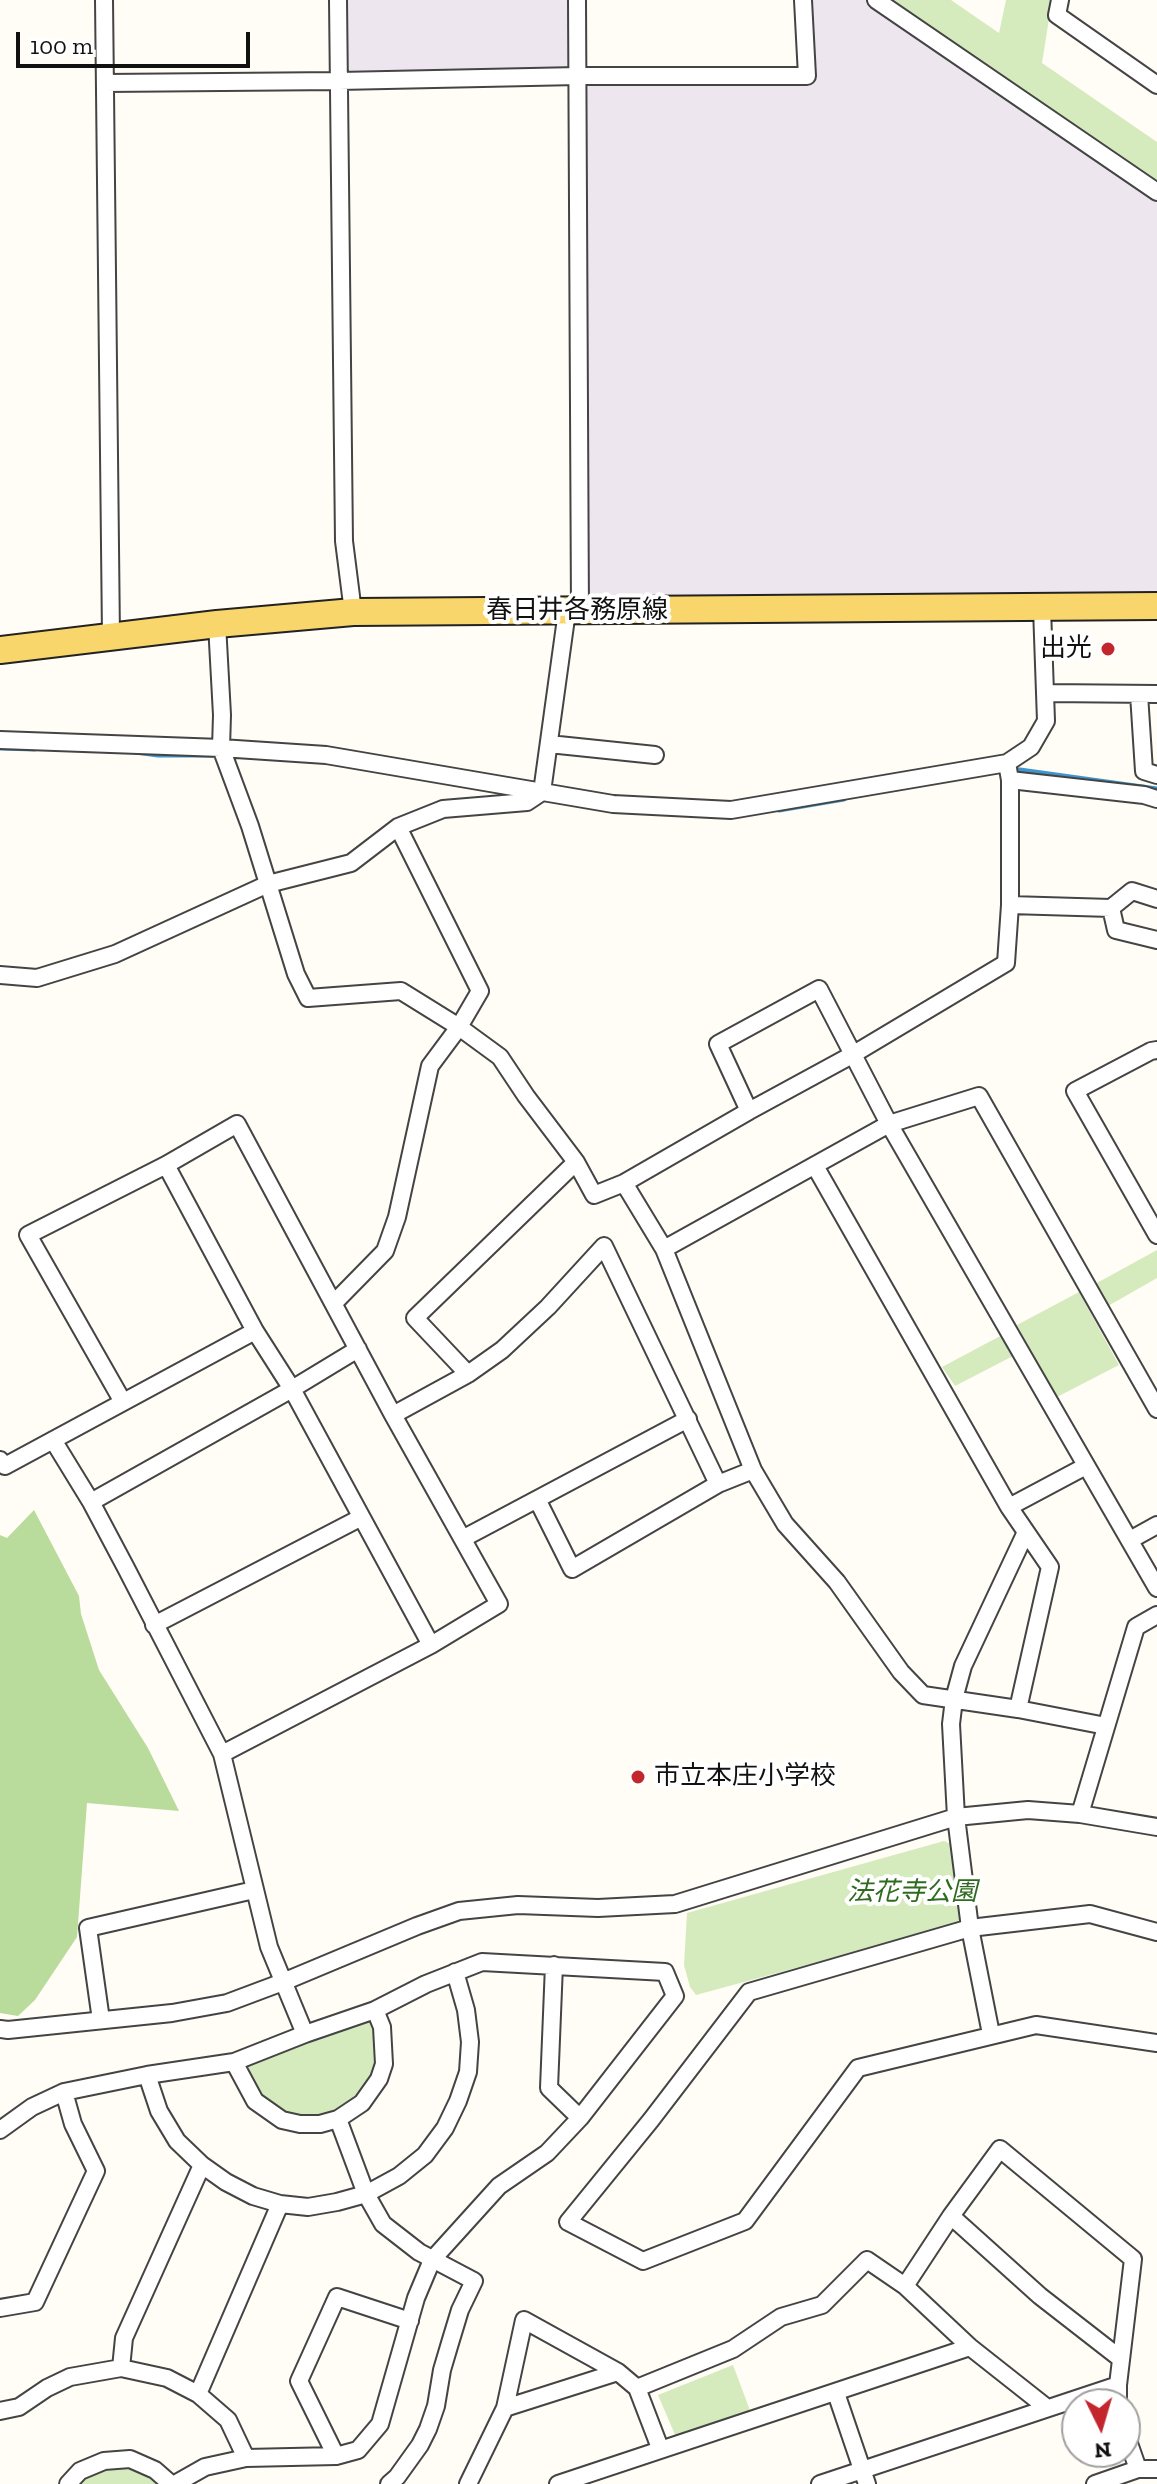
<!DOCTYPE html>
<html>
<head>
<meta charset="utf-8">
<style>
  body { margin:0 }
  #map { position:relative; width:1157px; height:2484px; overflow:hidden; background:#fffdf5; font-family:"Zilla Slab",serif }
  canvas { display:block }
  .north { position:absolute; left:1061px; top:2388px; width:80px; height:80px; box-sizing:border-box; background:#fff; border:2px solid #a0a0a0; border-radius:50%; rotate:175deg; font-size:22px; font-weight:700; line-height:32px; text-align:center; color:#111 }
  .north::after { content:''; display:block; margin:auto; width:28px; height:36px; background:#c4262e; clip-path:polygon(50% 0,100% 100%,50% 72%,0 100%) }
  .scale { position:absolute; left:16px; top:32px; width:234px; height:36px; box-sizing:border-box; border:4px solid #111; border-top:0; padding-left:10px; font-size:24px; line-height:28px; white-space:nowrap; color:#111; -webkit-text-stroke:6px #fff; paint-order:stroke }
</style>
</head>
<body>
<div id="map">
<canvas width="1157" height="2484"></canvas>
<div class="north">N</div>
<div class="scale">100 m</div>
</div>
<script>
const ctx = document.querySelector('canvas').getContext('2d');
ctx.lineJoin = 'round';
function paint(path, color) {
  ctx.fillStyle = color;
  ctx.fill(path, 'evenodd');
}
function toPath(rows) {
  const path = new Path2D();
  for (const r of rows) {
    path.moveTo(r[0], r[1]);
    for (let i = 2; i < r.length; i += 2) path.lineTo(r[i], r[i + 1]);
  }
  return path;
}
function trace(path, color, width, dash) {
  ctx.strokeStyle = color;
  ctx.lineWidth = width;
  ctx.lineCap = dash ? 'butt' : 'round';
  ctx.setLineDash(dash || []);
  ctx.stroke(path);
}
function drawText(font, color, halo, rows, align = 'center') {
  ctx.font = font + ' "Zilla Slab","Noto Sans JP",serif';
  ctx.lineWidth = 8;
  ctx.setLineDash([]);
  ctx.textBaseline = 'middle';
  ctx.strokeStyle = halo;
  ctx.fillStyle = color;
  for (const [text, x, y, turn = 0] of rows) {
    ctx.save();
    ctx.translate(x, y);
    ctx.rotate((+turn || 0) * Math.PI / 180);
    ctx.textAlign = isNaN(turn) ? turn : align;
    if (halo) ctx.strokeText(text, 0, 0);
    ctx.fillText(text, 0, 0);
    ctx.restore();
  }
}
paint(toPath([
  [341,0,569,0,569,69,342,79],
  [805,0,869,0,1157,202,1157,591,591,597,585,591,585,83,804,81]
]), '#eee6ef');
paint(toPath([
  [871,0,951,0,999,33,1006,0,1052,0,1042,63,1157,142,1157,200],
  [1157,1250,1157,1278,1108,1306,1095,1284],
  [1079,1292,1119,1365,1057,1397,1017,1325],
  [1004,1334,1015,1355,955,1386,942,1367],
  [944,1841,951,1844,961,1923,696,1995,690,1987,684,1965,687,1913],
  [373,2016,380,2064,357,2099,335,2113,299,2120,269,2108,239,2064],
  [733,2365,751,2413,676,2437,658,2395],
  [127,2466,150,2475,160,2484,75,2484,82,2477,102,2468]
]), '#d5ebbd');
paint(toPath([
  [34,1510,79,1596,81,1614,99,1670,148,1748,179,1811,87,1803,77,1937,35,2000,18,2016,0,2013,0,1535,7,1538]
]), '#b9dc9c');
trace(toPath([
  [0,748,35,749],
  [136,752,158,755,218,755],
  [1011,770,1020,770,1157,789],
  [779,810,844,799]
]), '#3f96cf', 5);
const minor = toPath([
  [104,0,111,636],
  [338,0,344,541,353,612],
  [577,0,580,612],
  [876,0,1157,192],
  [1060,0,1057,15,1157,85],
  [105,83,339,81,578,76,807,76,803,0],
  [217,624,222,715,221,748,250,826,296,974,308,998,401,991,459,1027,500,1057,526,1096,576,1162,594,1195,624,1183,749,1111,852,1055,1006,963,1010,905,1010,780,1007,763],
  [1046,693,1157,694],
  [1139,694,1144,771,1157,775],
  [0,740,221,748,326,755,613,804,731,810,1007,763,1031,747,1046,721,1042,608],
  [549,744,655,755],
  [1010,780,1144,795,1157,799],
  [1010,905,1111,908,1132,891,1157,899],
  [1111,908,1116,930,1157,940],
  [0,975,37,978,115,954,268,884,351,863,398,827,443,809,527,802,542,792,567,611],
  [1157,1050,1151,1051,1075,1091,1157,1235],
  [749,1111,718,1044,819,989,889,1124,1157,1588],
  [166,1165,255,1331,292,1389,431,1645],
  [815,1166,1009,1507,1050,1567,1018,1709],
  [624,1183,664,1249,753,1470,785,1524,837,1582,901,1672,923,1695,1018,1709,1106,1726],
  [664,1249,889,1124,979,1096,1157,1409],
  [334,1303,385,1251,397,1217,430,1066,459,1027,480,991,398,827],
  [468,1374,415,1318,576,1162],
  [123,1402,28,1235,166,1165,237,1124,393,1415,499,1604,431,1645,222,1754],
  [393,1415,468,1374,502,1350,548,1307,604,1246,718,1484],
  [53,1440,91,1502,126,1568,222,1754,269,1947,305,2034],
  [0,1460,5,1466,255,1331],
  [538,1501,572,1569,718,1484,753,1470],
  [91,1502,292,1389,358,1349],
  [1009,1507,1086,1466],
  [464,1538,688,1419],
  [1130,1540,1157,1525],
  [154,1625,360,1518],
  [1080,1814,1136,1627,1157,1615],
  [1157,1932,1090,1914,970,1928,749,1992,651,2120,568,2222,643,2261,745,2221,858,2068,1036,2025,1157,2043],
  [554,1965,549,2088,580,2118],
  [101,2020,88,1928,254,1890],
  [0,2029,8,2030,172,2013,227,2003,283,1982,417,1926,459,1911,518,1905,598,1908,675,1904,956,1817,1028,1810,1080,1814,1157,1827],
  [991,2034,970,1928,956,1817,951,1724,954,1699,963,1666,1026,1532],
  [234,2062,255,2101,282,2120,300,2124,320,2124,338,2119,362,2103,379,2079,384,2064,382,2027,375,2010],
  [147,2075,159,2111,177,2141,202,2165,226,2182,253,2196,280,2204,308,2207,337,2202,366,2194,399,2176,425,2155,445,2128,458,2101,468,2072,470,2042,466,2010,455,1972],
  [338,2119,366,2194,383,2224,419,2252,474,2281,460,2310,450,2343,442,2370,436,2406,428,2429,420,2445,397,2477,389,2484],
  [0,2130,32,2107,64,2092,147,2075,234,2062,305,2034,375,2010,426,1984,482,1962,665,1972,675,1996,580,2118,547,2153,499,2186,432,2260,416,2298,380,2424,358,2450,336,2456,246,2458,205,2467,175,2484],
  [951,2216,1040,2296,1121,2359],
  [905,2286,951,2216,1000,2149,1133,2259,1118,2385,1118,2404],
  [0,2308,35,2302,96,2171,73,2124,64,2092],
  [121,2368,124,2338,202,2165],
  [637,2388,660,2448],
  [836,2393,867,2484],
  [198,2394,280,2204],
  [505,2408,618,2372],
  [0,2411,19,2407,47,2388,70,2377,121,2368,167,2378,198,2394,228,2420,246,2458],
  [1125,2432,1138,2469],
  [336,2456,299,2381,337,2297,410,2321],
  [68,2484,80,2471,104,2461,130,2459,155,2470,171,2484],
  [468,2484,505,2408,524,2320,618,2372,637,2388,733,2349,781,2317,822,2305,867,2260,905,2286,970,2347,1046,2407],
  [558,2484,970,2347],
  [820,2484,1118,2385],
  [1095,2484,1138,2469,1157,2469]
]);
const primary = toPath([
  [0,650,217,624,353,612,1157,606]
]);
trace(minor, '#444', 20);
trace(primary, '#222', 30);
trace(minor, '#fff', 16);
trace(primary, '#f9d66b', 26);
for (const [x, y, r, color] of [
  [1108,649,8,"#c4262e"],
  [638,1777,8,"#c4262e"]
]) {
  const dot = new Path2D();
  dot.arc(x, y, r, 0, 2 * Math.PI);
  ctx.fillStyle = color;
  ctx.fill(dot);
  trace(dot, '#fff', 3);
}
drawText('26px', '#111', '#fff', [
  ["春日井各務原線",577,611]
]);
drawText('26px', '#111', '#fff', [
  ["出光",1092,649],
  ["市立本庄小学校",654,1777,"left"]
], 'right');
drawText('italic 26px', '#2f6b1f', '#fff', [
  ["法花寺公園",912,1893]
]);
</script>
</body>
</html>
